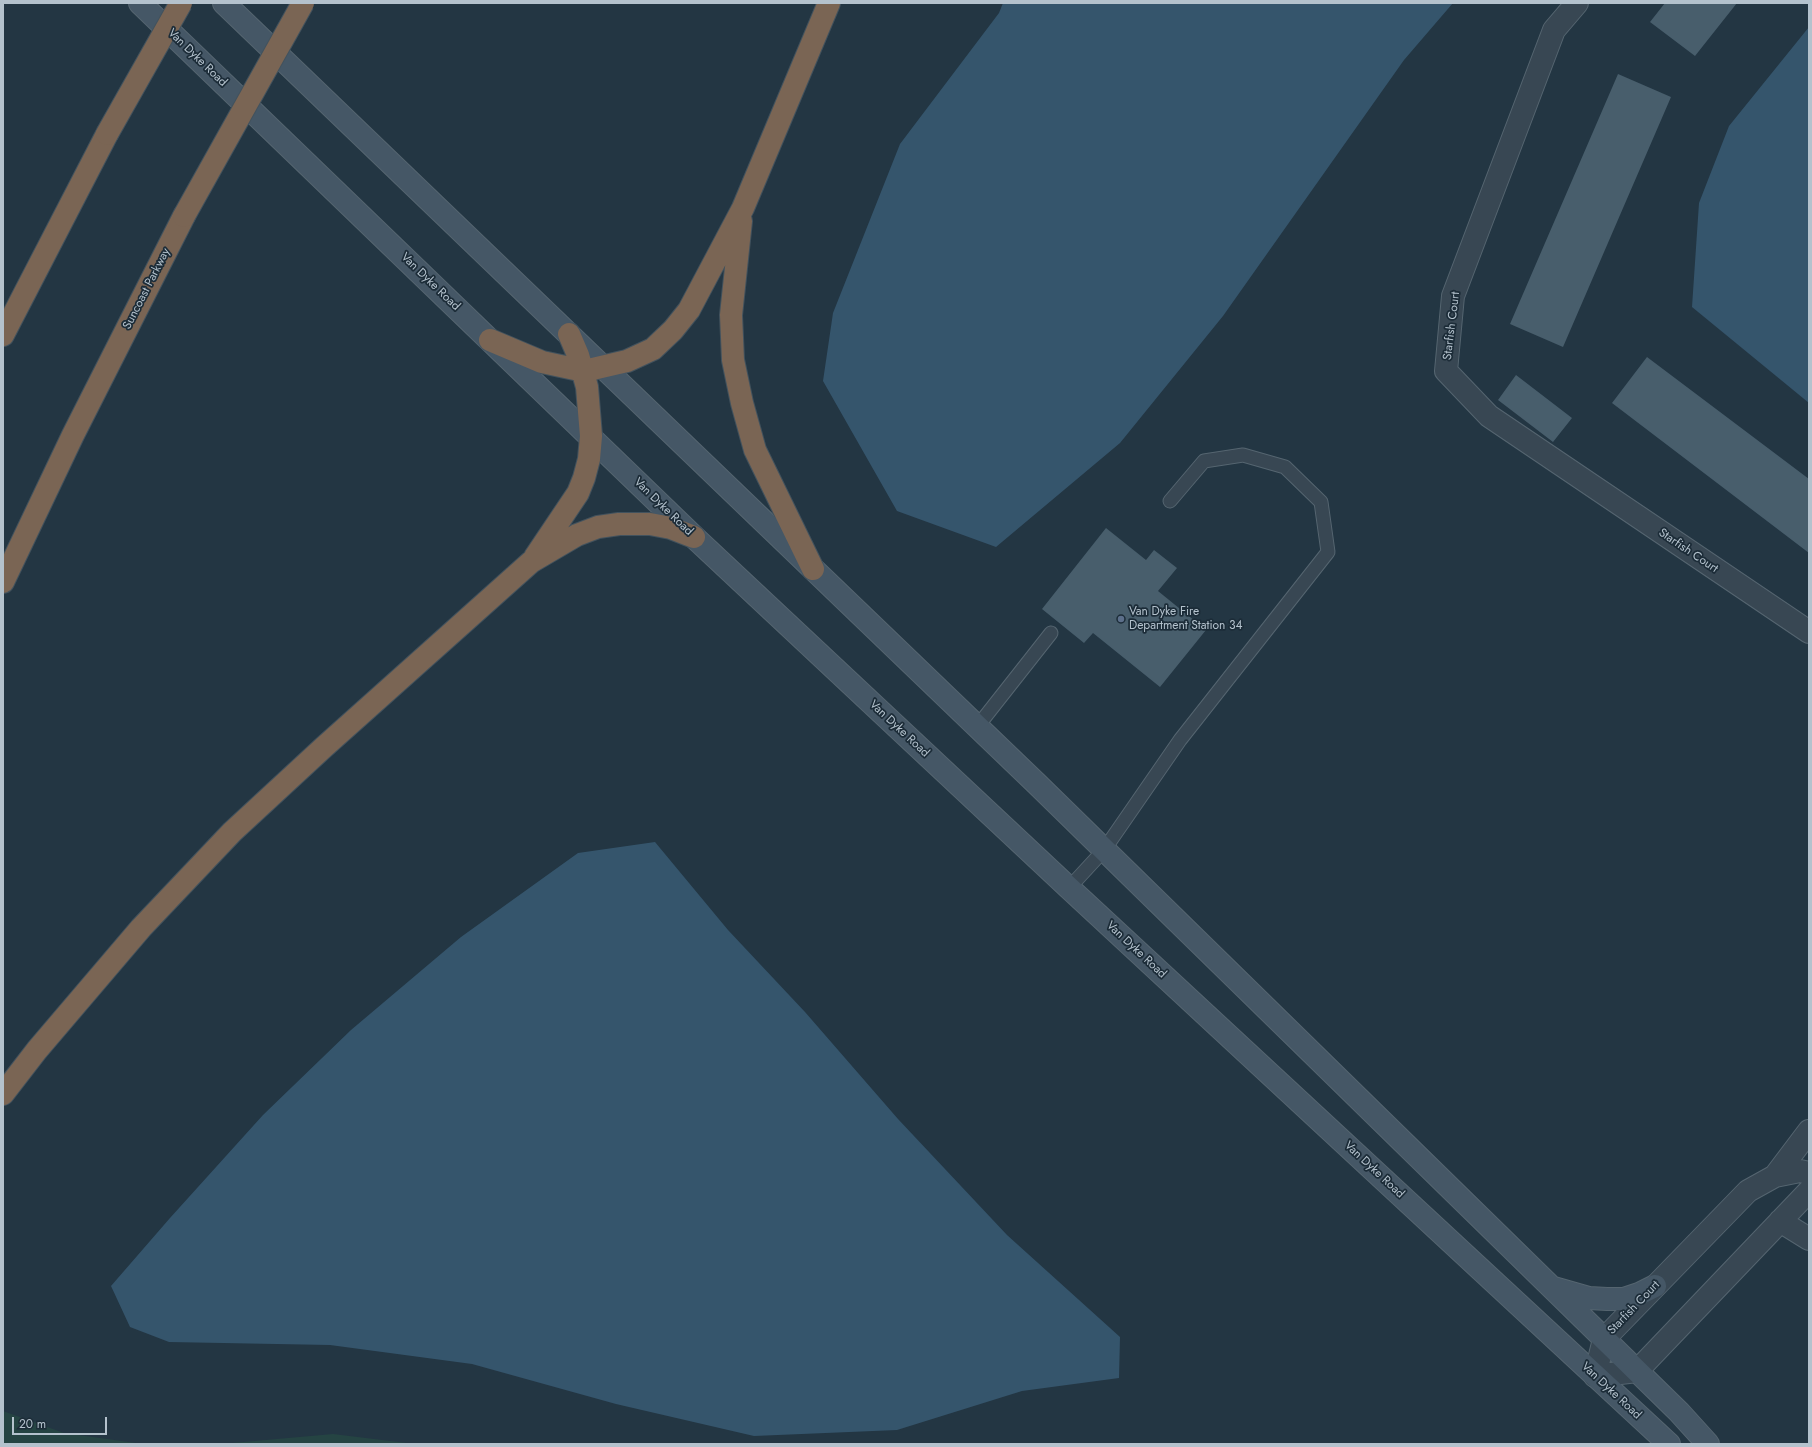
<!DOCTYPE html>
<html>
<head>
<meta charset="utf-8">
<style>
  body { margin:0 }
  #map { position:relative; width:1812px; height:1447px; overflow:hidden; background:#233643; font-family:Jost,sans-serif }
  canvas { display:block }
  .frame { position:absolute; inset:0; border:4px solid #b4c2cd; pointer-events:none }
  .scale { position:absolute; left:12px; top:1417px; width:95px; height:18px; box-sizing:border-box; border:2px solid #b4c2cd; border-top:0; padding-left:5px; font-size:12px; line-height:14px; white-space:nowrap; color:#b4c2cd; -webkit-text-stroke:3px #1c2c38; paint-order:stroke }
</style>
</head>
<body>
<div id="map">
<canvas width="1812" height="1447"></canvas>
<div class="frame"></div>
<div class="scale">20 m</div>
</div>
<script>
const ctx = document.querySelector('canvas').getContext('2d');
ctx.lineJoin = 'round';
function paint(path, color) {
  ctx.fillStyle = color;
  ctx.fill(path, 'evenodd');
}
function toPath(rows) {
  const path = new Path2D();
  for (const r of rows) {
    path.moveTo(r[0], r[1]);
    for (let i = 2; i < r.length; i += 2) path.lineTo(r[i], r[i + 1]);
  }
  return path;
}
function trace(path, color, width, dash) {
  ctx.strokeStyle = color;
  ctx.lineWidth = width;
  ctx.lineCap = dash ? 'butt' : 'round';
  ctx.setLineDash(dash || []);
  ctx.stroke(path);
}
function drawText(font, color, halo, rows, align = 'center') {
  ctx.font = font + ' Jost,sans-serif';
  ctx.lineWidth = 3.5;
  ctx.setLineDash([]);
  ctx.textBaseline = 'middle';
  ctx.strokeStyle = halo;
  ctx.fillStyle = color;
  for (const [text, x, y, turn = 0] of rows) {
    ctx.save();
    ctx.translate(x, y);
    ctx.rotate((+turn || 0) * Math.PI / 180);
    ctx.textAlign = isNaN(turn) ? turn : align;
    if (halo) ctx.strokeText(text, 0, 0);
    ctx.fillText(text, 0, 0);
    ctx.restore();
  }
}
paint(toPath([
  [3,1411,64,1433,143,1444,3,1444],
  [333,1434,415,1444,221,1444]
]), '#254443');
paint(toPath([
  [1003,3,1453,3,1404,60,1223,316,1120,443,996,547,897,511,823,381,833,313,900,144,999,13],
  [1809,27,1809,403,1692,307,1699,203,1729,126],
  [655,842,728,930,805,1012,898,1119,1007,1235,1120,1337,1119,1378,1022,1391,897,1430,754,1436,616,1404,472,1364,330,1345,169,1342,130,1327,111,1286,170,1218,263,1115,351,1030,461,937,578,853]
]), '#35556c');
paint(toPath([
  [1665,3,1737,3,1695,56,1650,22],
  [1618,74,1671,97,1563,347,1510,324],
  [1647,357,1809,479,1809,553,1612,403],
  [1516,375,1572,418,1553,442,1498,400],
  [1106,528,1146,560,1154,550,1177,568,1158,591,1206,630,1160,687,1093,633,1084,643,1042,609]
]), '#485e6c');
const service = toPath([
  [977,727,1051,633],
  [1069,888,1104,850,1180,740,1328,552,1321,502,1285,467,1243,455,1204,461,1170,501]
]);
const minor = toPath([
  [1577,3,1554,30,1453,296,1446,371,1489,416,1809,632],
  [1809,1173,1800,1171,1775,1176,1748,1191,1604,1339,1595,1376,1637,1371,1809,1191],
  [1775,1176,1809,1131],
  [1780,1221,1809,1239]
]);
const secondary = toPath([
  [140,3,694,537,1069,888,1669,1444],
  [224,3,1037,784,1679,1412,1708,1444],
  [1554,1288,1589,1298,1607,1299,1624,1299,1639,1294,1655,1286]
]);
const motorway = toPath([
  [741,221,731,315,733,360,742,403,755,450,813,569],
  [3,335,107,134],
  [490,340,542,362,584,371,627,361,653,349,673,330,689,310,743,208,829,3],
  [535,557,578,493,584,478,589,459,591,436,587,387,578,355,569,334],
  [3,582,73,435,184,216],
  [3,1094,37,1050,141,928,232,832,324,747,531,562,577,535,598,527,619,524,650,524,671,528,694,537]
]);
trace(service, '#556570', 15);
trace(minor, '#556570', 24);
trace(secondary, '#556570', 24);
trace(motorway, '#42525d', 24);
trace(service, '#384753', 13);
trace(minor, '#384753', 22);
trace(secondary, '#455766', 22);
trace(motorway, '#7a6554', 22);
const motorwayBridge = toPath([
  [107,134,181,3],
  [184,216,303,3]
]);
trace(motorwayBridge, '#42525d', 24, []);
trace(motorwayBridge, '#7a6554', 22);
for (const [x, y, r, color] of [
  [1121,619,4,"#5c6f8a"]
]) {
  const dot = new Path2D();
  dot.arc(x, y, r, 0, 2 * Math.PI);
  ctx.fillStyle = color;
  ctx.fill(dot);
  trace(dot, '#1c2c38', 1.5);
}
drawText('12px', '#b4c2cd', '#1c2c38', [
  ["Van Dyke Road",197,58,44],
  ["Van Dyke Road",430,282,44],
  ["Suncoast Parkway",147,289,-63],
  ["Starfish Court",1452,326,-83],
  ["Van Dyke Road",663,507,44],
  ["Starfish Court",1688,551,34],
  ["Van Dyke Road",899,729,43],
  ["Van Dyke Road",1136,950,43],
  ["Van Dyke Road",1374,1170,43],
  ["Starfish Court",1634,1308,-46],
  ["Van Dyke Road",1611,1391,43]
]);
drawText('12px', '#b4c2cd', '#1c2c38', [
  ["Van Dyke Fire",1129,612],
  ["Department Station 34",1129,626]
], 'left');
</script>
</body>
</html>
